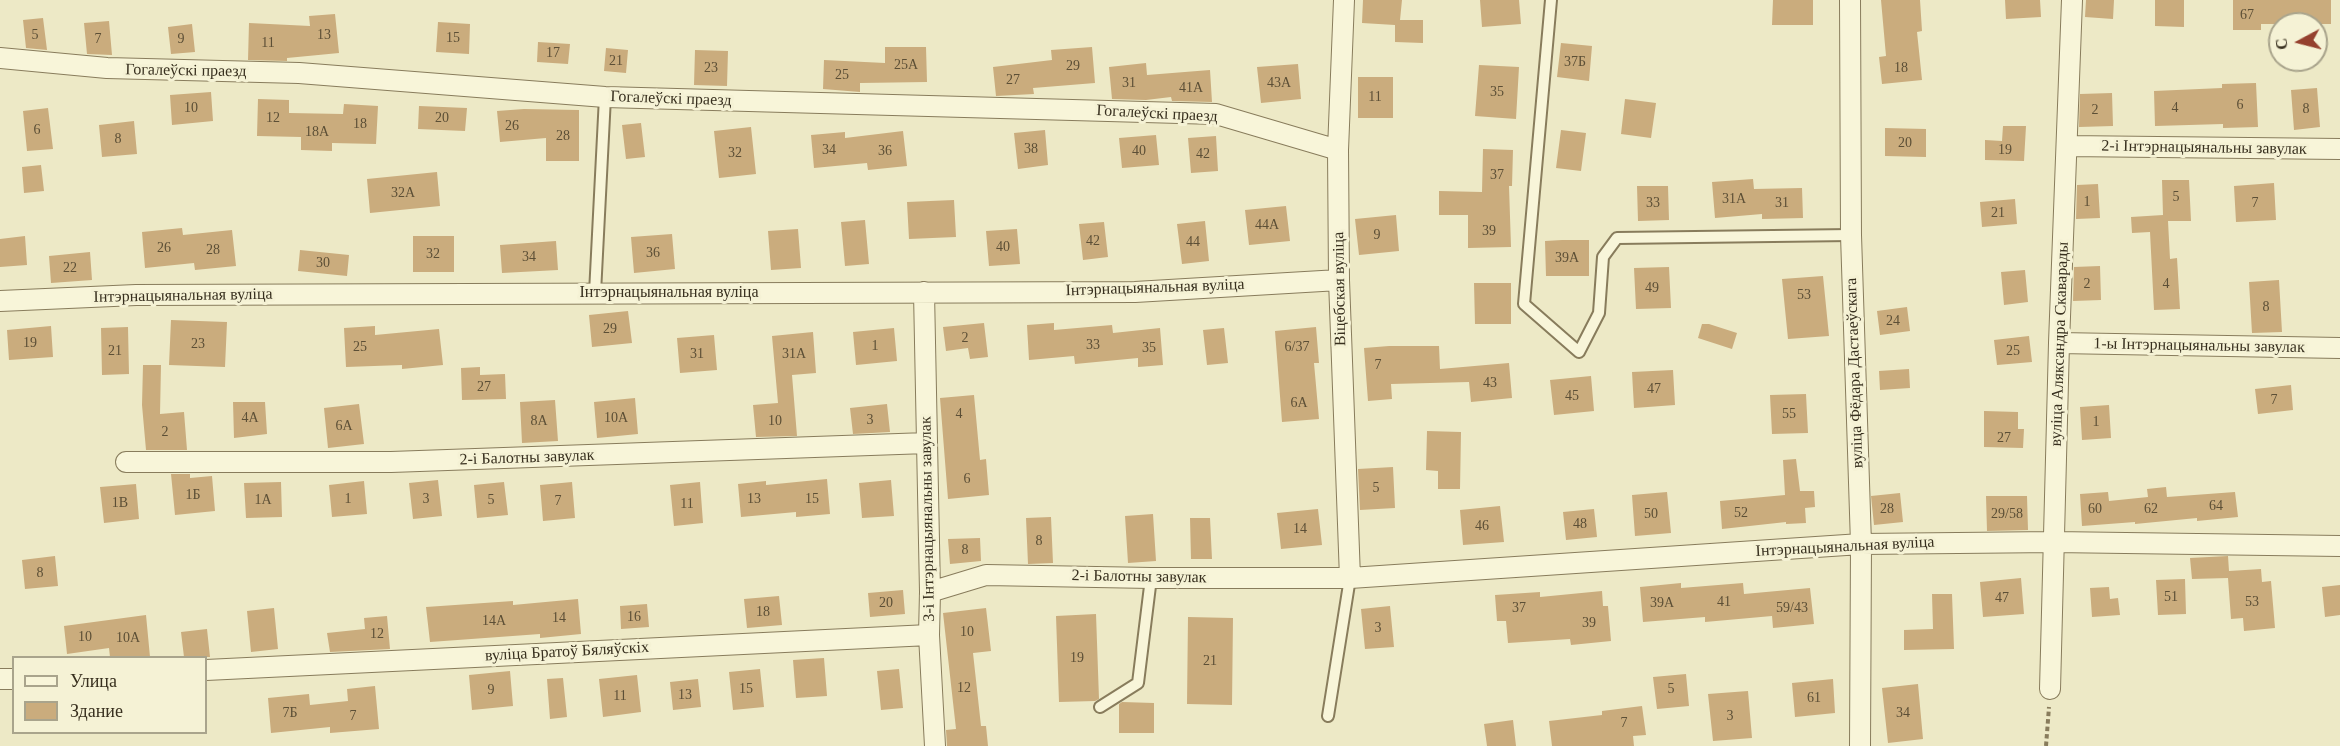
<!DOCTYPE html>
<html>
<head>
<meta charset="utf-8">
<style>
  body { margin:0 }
  #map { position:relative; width:2340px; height:746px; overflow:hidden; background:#ede9c6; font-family:Georgia,serif }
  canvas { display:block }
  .legend { position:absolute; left:12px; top:656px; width:195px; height:78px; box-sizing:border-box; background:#f5f2d5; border:2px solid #a9a48c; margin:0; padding:8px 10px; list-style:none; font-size:18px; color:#38301f }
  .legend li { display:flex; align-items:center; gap:12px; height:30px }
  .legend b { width:30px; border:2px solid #a9a48c }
  .north { position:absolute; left:2268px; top:12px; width:60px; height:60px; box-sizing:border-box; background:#f5f2d5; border:2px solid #a9a48c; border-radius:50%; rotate:263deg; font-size:16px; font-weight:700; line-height:24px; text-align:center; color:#38301f }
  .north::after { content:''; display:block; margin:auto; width:21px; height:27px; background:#95412e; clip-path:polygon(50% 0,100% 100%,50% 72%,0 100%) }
</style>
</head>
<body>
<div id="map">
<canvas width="2340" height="746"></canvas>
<ul class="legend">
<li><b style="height:8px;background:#f8f5d9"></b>Улица</li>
<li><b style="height:16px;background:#caac7d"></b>Здание</li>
</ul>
<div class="north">С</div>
</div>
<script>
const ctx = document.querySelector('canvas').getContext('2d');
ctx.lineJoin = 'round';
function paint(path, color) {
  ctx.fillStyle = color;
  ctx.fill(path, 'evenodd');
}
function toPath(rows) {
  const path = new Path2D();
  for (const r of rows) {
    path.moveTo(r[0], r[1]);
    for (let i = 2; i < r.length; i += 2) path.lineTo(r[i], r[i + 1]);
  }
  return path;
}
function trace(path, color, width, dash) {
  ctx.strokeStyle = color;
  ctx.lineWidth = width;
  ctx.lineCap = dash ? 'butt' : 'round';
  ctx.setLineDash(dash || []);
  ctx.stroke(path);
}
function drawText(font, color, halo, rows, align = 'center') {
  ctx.font = font + ' Georgia,serif';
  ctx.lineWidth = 6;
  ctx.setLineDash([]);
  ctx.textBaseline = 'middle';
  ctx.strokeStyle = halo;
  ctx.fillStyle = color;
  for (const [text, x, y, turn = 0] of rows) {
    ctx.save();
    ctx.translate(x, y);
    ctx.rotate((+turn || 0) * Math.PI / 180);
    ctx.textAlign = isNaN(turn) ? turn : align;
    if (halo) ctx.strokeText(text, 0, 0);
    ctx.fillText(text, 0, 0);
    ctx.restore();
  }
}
paint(toPath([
  [1363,0,1402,0,1400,20,1423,20,1423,43,1395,42,1395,25,1362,23],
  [1480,0,1519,0,1521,24,1482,27],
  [1773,0,1813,0,1813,25,1772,25],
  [1881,0,1920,0,1922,31,1917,32,1922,80,1882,84,1879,57,1886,56],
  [2005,0,2040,0,2041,17,2006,19],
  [2086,0,2114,0,2113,19,2085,17],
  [2155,0,2184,0,2184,27,2155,26],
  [2233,0,2331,0,2331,24,2261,24,2261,30,2233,30],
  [335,14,339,53,287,58,287,61,248,60,249,23,310,26,309,16],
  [43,18,47,50,26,48,23,20],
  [109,21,112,55,87,54,84,23],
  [438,22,470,24,469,54,436,52],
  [192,24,195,52,171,54,168,27],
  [538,42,570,44,568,64,537,62],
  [1561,43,1592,46,1589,81,1557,77],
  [885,47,926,47,927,82,860,83,860,92,823,89,824,60,885,63],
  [1092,47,1095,83,1033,88,1034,94,996,96,993,67,1052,60,1051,50],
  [606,48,628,50,626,73,604,71],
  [695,50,728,51,727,86,694,85],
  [1146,63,1147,75,1210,70,1212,102,1172,101,1171,97,1146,100,1112,99,1109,67],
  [1298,64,1301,99,1261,103,1257,67],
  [1479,65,1519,67,1516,119,1475,116],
  [1358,77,1393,77,1393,118,1358,118],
  [2256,83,2258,127,2223,128,2223,124,2155,126,2154,91,2222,88,2222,84],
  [2317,88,2320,127,2294,130,2291,90],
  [211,92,213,121,172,125,170,95],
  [2112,93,2113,126,2079,127,2080,94],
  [258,99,289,100,289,113,343,114,344,104,378,106,376,144,332,143,332,151,301,150,301,137,257,136],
  [1625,99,1656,103,1651,138,1621,134],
  [419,106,467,108,465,131,418,129],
  [48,108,53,149,27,151,23,111],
  [524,109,579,110,579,161,546,161,546,138,500,142,497,111],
  [134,121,137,154,102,157,99,125],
  [641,123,645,157,626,159,622,125],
  [2003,126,2026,126,2024,161,1985,160,1985,140,2002,141],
  [751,127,756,174,719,178,714,131],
  [1885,128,1926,129,1926,157,1885,156],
  [1045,130,1048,165,1018,169,1014,133],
  [1561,130,1586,133,1581,171,1556,168],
  [903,131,907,166,868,170,867,163,814,168,811,135,845,132,845,138],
  [1156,135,1159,165,1122,168,1119,138],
  [1216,136,1218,171,1191,173,1188,138],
  [1483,149,1513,150,1512,186,1509,186,1511,247,1468,248,1468,215,1439,215,1439,191,1482,192],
  [41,165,44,191,24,193,22,167],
  [437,172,440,206,370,213,367,179],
  [1753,179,1754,189,1802,188,1803,218,1762,219,1762,214,1715,218,1712,182],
  [2162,180,2189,180,2191,221,2168,221,2170,259,2177,258,2180,309,2154,310,2150,232,2132,233,2131,217,2163,215],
  [2274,183,2276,220,2236,222,2234,186],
  [2098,184,2100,218,2076,219,2077,185],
  [1637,186,1668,186,1669,220,1638,221],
  [2015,199,2017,224,1982,227,1980,202],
  [954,200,956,237,909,239,907,202],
  [1286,206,1290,241,1249,245,1245,210],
  [1396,215,1399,251,1359,255,1355,219],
  [865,220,869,264,845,266,841,222],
  [1205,221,1209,261,1182,264,1177,224],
  [1104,222,1108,257,1083,260,1079,224],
  [182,228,183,235,232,230,236,266,195,270,194,263,145,268,142,232],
  [798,229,801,268,771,270,768,231],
  [1017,229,1020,264,989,266,986,231],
  [672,234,675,269,634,273,631,237],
  [25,236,27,265,0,267,0,239],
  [413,236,454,236,454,272,413,272],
  [1562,240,1589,240,1589,276,1546,276,1545,241],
  [556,241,558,270,502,273,500,245],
  [300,250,349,255,347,276,298,271],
  [90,252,92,280,51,283,49,256],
  [2100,266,2101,300,2073,301,2074,267],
  [1669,267,1671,308,1636,309,1634,268],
  [2025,270,2028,302,2004,305,2001,272],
  [1823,276,1829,336,1788,339,1782,279],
  [2279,280,2282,332,2252,333,2249,282],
  [1474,283,1511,283,1511,324,1475,324],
  [1907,307,1910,331,1880,335,1877,311],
  [628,311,632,343,592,347,589,315],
  [171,320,227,322,225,367,169,365],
  [984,323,988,357,970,359,968,348,946,351,943,327],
  [1054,323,1054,330,1112,325,1113,333,1160,328,1163,365,1138,367,1138,358,1075,364,1074,356,1029,360,1027,325],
  [1702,324,1709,324,1737,333,1732,349,1698,338],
  [51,326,53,357,9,360,7,330],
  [375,326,375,335,439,329,443,365,402,369,402,365,346,367,344,328],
  [128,327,129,374,102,375,101,328],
  [1316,327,1319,363,1314,363,1319,419,1282,422,1275,331],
  [894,328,897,361,856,365,853,332],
  [1224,328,1228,363,1207,365,1203,330],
  [813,332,816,373,792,375,797,436,756,437,753,405,778,403,772,336],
  [714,335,717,370,680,373,677,338],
  [2029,336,2032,362,1997,365,1994,340],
  [1389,346,1439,346,1440,369,1509,363,1512,398,1471,402,1469,382,1391,384,1392,399,1368,401,1364,348],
  [143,365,161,365,160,414,184,412,187,450,146,450,142,405],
  [480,367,480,375,505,374,506,399,462,400,461,368],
  [1909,369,1910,388,1880,390,1879,371],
  [1673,370,1675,405,1634,408,1632,372],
  [1591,376,1594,411,1554,415,1550,380],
  [2291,385,2293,410,2258,414,2255,389],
  [1806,394,1808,433,1772,434,1770,395],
  [974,395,980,460,986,459,989,495,948,499,940,398],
  [635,398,638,434,597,438,594,402],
  [555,400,558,441,522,443,520,402],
  [233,402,265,402,267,434,234,438],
  [359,404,364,444,328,448,324,408],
  [887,404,890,432,853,434,850,408],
  [2109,405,2111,438,2082,440,2080,407],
  [1984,411,2018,412,2018,429,2024,429,2023,448,1984,447],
  [1427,431,1461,432,1460,489,1438,489,1438,471,1426,470],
  [1796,459,1800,491,1814,491,1815,507,1805,508,1806,523,1786,524,1786,522,1722,529,1720,501,1785,495,1783,460],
  [1393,467,1395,508,1360,510,1358,469],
  [171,474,190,474,190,478,212,476,215,511,175,515],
  [827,479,830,514,796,517,796,512,741,517,738,484,766,481,766,485],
  [438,480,442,516,413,519,409,483],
  [891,480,894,516,862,518,859,483],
  [364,481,367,514,332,517,329,485],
  [281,482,282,517,246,518,244,483],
  [504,482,508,515,477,518,474,485],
  [572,482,575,518,543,521,540,485],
  [700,482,703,523,674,526,670,485],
  [136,484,139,519,104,523,100,487],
  [2166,487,2167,497,2235,492,2238,517,2197,521,2197,518,2135,524,2135,522,2082,526,2080,494,2108,492,2109,501,2148,497,2147,489],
  [1667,492,1671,533,1635,536,1632,495],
  [1900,493,1903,522,1874,525,1871,496],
  [1986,496,2027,496,2028,530,1987,531],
  [1500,506,1504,542,1463,545,1460,510],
  [1318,509,1322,545,1281,549,1277,513],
  [1594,509,1597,537,1566,540,1563,512],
  [1153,514,1156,561,1128,563,1125,516],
  [1051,517,1053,563,1028,564,1026,518],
  [1190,518,1210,518,1212,559,1191,559],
  [980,538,981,561,950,564,948,539],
  [55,556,58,586,25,589,22,560],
  [2228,556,2229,571,2261,569,2262,582,2271,581,2275,628,2244,631,2243,618,2231,619,2228,578,2192,579,2190,558],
  [2021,578,2024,614,1983,617,1980,582],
  [2185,579,2186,614,2158,615,2156,580],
  [1681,583,1681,588,1743,583,1744,594,1810,588,1814,624,1773,628,1772,616,1705,622,1705,617,1643,622,1640,587],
  [2340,585,2340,615,2325,617,2322,587],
  [2109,587,2110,599,2118,598,2120,615,2092,617,2090,588],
  [903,590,905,614,870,617,868,593],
  [1602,591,1603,606,1608,606,1611,641,1571,645,1570,639,1508,643,1506,621,1497,621,1495,595,1540,592,1540,597],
  [1932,594,1952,594,1954,649,1904,650,1904,630,1933,629],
  [779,596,782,625,747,628,744,599],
  [578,599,581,634,540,638,540,634,430,642,426,607,513,601,513,605],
  [647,604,649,627,621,629,620,606],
  [1390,606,1394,647,1365,649,1361,609],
  [274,608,278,649,251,652,247,611],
  [986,608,991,651,973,653,981,726,986,726,988,746,947,746,946,730,956,729,943,613],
  [1096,614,1099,699,1095,701,1059,702,1056,616],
  [146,615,150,657,110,657,109,648,67,654,64,626],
  [387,616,390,649,330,652,327,633,365,629,364,618],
  [1188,617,1233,618,1232,705,1187,704],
  [207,629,210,657,184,657,181,632],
  [824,658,827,696,796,698,793,660],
  [760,669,764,707,733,710,729,672],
  [899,669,903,708,881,710,877,671],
  [510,671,513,706,472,710,469,675],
  [1686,674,1689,706,1657,709,1653,677],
  [637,675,641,712,603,717,599,679],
  [563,678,567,717,550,719,547,679],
  [698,679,701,707,673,710,670,682],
  [1833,679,1835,713,1795,717,1792,683],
  [1918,684,1923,739,1888,743,1882,688],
  [375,686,379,729,330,733,330,727,271,733,268,698,309,694,310,705,348,701,347,689],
  [1748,691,1752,738,1713,741,1708,694],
  [1122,702,1154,703,1154,733,1119,733,1119,704],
  [1642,706,1646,735,1633,736,1634,746,1552,746,1549,721,1602,715,1602,711],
  [1513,720,1516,746,1487,746,1484,724]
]), '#caac7d');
const service = toPath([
  [1551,0,1524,304,1579,352,1599,313,1603,257,1617,238,1851,235],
  [595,293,605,97],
  [1100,707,1138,683,1151,578],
  [1328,716,1350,578]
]);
const minor = toPath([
  [1344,0,1338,150,1339,280,1350,578],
  [1850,0,1851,235,1861,544,1860,746],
  [0,58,107,68,299,73,605,97,1216,114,1338,150],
  [2067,146,2340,149],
  [924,292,930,592,929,635,935,746],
  [0,301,136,295,1135,292,1339,280],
  [2059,343,2340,348],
  [126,462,391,462,927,443],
  [930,592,986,575,1151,578,1350,578,1861,544,2054,542,2340,546],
  [206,670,929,635],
  [0,679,14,679],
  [2050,689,2059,343,2072,0]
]);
trace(service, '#887c5c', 14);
trace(minor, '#887c5c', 22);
trace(toPath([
  [2046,746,2049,707]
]), '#887c5c', 4, [4.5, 3]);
trace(service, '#f8f5d9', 10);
trace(minor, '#f8f5d9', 20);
drawText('14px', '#5c4f36', null, [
  ["67",2247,15],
  ["5",35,35],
  ["13",324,35],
  ["15",453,38],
  ["7",98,39],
  ["9",181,39],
  ["11",268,43],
  ["17",553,53],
  ["21",616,61],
  ["37Б",1575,62],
  ["25А",906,65],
  ["29",1073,66],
  ["23",711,68],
  ["18",1901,68],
  ["25",842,75],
  ["27",1013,80],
  ["31",1129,83],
  ["43А",1279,83],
  ["41А",1191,88],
  ["35",1497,92],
  ["11",1375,97],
  ["6",2240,105],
  ["10",191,108],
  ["4",2175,108],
  ["8",2306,109],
  ["2",2095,110],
  ["12",273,118],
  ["20",442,118],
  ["18",360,124],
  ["26",512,126],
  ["6",37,130],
  ["18А",317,132],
  ["28",563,136],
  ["8",118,139],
  ["20",1905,143],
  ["38",1031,149],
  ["34",829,150],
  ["19",2005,150],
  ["36",885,151],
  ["40",1139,151],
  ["32",735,153],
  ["42",1203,154],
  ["37",1497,175],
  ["32А",403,193],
  ["5",2176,197],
  ["31А",1734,199],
  ["1",2087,202],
  ["33",1653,203],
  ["31",1782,203],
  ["7",2255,203],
  ["21",1998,213],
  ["44А",1267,225],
  ["39",1489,231],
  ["9",1377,235],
  ["42",1093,241],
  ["44",1193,242],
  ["40",1003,247],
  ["26",164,248],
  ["28",213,250],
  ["36",653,253],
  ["32",433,254],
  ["34",529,257],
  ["39А",1567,258],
  ["30",323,263],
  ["22",70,268],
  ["2",2087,284],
  ["4",2166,284],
  ["49",1652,288],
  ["53",1804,295],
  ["8",2266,307],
  ["24",1893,321],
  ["29",610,329],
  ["2",965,338],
  ["19",30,343],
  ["23",198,344],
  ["33",1093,345],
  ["1",875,346],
  ["25",360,347],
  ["6/37",1297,347],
  ["35",1149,348],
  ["21",115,351],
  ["25",2013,351],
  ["31",697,354],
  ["31А",794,354],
  ["7",1378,365],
  ["43",1490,383],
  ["27",484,387],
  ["47",1654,389],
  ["45",1572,396],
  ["7",2274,400],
  ["6А",1299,403],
  ["4",959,414],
  ["55",1789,414],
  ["4А",250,418],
  ["10А",616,418],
  ["3",870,420],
  ["8А",539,421],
  ["10",775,421],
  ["1",2096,422],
  ["6А",344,426],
  ["2",165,432],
  ["27",2004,438],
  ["6",967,479],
  ["5",1376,488],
  ["1Б",193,495],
  ["1",348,499],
  ["3",426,499],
  ["13",754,499],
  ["15",812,499],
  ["1А",263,500],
  ["5",491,500],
  ["7",558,501],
  ["1В",120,503],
  ["11",687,504],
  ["64",2216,506],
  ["28",1887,509],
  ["60",2095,509],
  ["62",2151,509],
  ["52",1741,513],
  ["50",1651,514],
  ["29/58",2007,514],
  ["48",1580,524],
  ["46",1482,526],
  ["14",1300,529],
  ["8",1039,541],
  ["8",965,550],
  ["8",40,573],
  ["51",2171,597],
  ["47",2002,598],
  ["41",1724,602],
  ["53",2252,602],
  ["20",886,603],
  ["39А",1662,603],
  ["37",1519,608],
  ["59/43",1792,608],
  ["18",763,612],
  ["16",634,617],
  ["14",559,618],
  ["14А",494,621],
  ["39",1589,623],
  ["3",1378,628],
  ["10",967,632],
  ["12",377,634],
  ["10",85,637],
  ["10А",128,638],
  ["19",1077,658],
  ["21",1210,661],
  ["12",964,688],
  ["15",746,689],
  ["5",1671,689],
  ["9",491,690],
  ["13",685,695],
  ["11",620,696],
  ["61",1814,698],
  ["7Б",290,713],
  ["34",1903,713],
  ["7",353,716],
  ["3",1730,716],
  ["7",1624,723]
]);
drawText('16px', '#38301f', '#f5f2d5', [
  ["Гогалеўскі праезд",186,71,1],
  ["Гогалеўскі праезд",671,99,2],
  ["Гогалеўскі праезд",1157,114,3],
  ["2-і Інтэрнацыянальны завулак",2204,148,1],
  ["Інтэрнацыянальная вуліца",1155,288,-2],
  ["Віцебская вуліца",1340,289,-91],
  ["Інтэрнацыянальная вуліца",669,293],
  ["Інтэрнацыянальная вуліца",183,296,-1],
  ["вуліца Аляксандра Скаварады",2060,344,-88],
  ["1-ы Інтэрнацыянальны завулак",2199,346,1],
  ["вуліца Фёдара Дастаеўскага",1855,373,-92],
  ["2-і Балотны завулак",527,458,-2],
  ["3-і Інтэрнацыянальны завулак",928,519,-91],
  ["Інтэрнацыянальная вуліца",1845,547,-3],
  ["2-і Балотны завулак",1139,577,1],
  ["вуліца Братоў Бяляўскіх",567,652,-3]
]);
</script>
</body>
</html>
